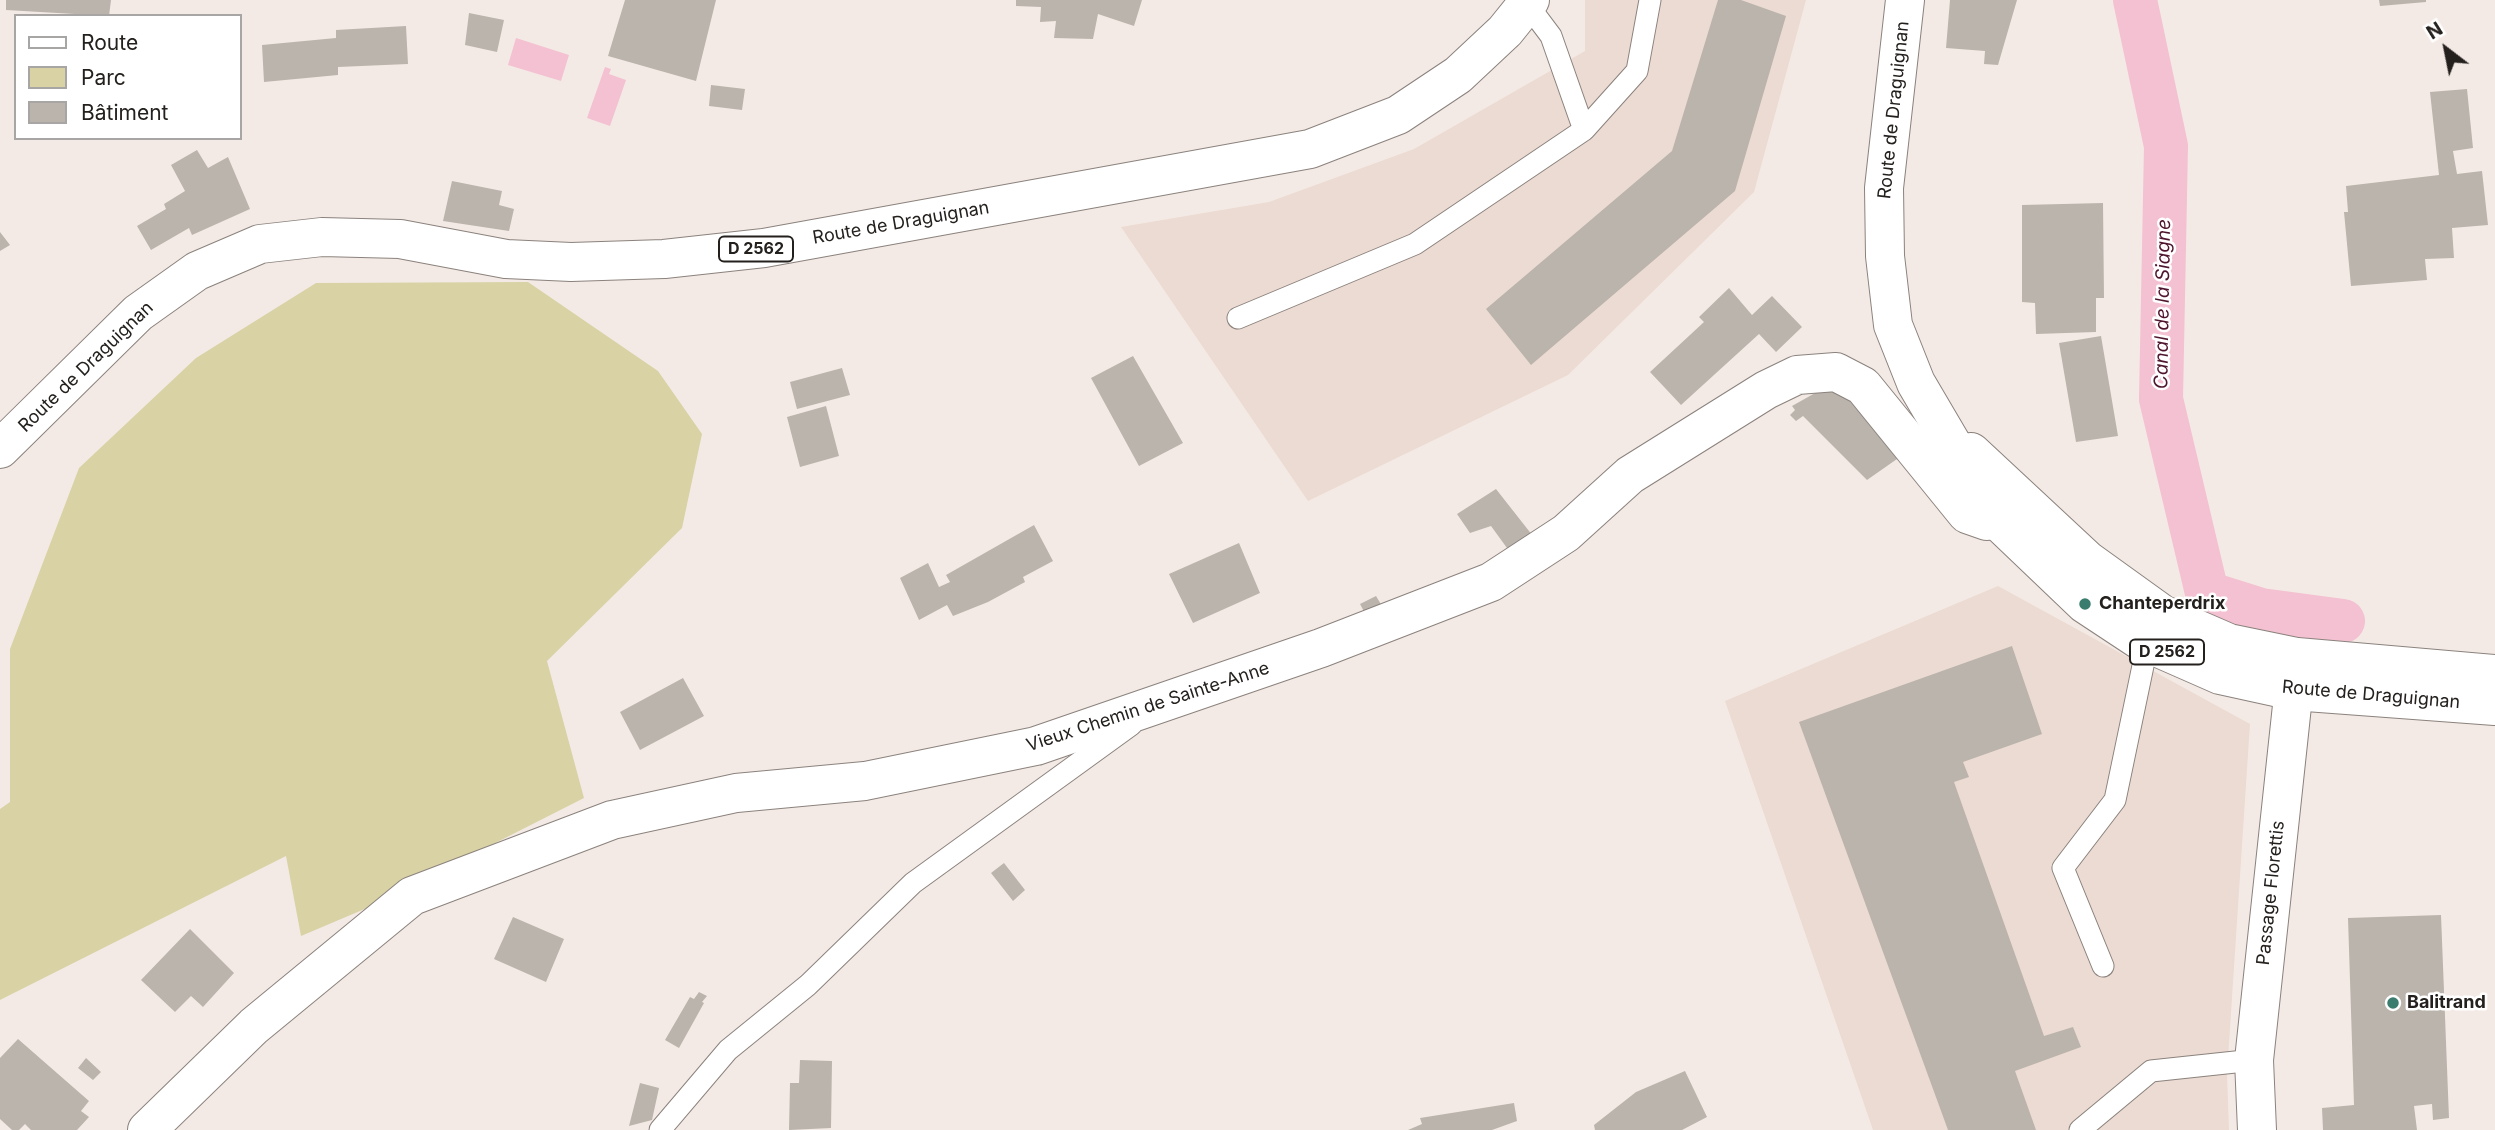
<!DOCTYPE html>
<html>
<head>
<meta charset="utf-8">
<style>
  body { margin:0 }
  #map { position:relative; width:2495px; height:1130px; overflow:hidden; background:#f4eae5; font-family:Inter,sans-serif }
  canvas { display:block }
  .legend { position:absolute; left:14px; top:14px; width:228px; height:126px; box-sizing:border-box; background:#fff; border:2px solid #a7a6a5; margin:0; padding:9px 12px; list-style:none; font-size:21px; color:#24201e }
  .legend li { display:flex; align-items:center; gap:14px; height:35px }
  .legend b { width:35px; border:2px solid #a7a6a5 }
  .north { position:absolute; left:2411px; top:14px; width:70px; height:70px; -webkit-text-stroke:5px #fff; paint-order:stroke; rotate:328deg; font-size:19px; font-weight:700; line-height:28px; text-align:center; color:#24201e }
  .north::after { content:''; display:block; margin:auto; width:24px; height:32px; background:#24201e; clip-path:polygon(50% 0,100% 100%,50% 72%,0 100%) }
</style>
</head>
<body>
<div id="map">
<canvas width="2495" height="1130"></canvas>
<ul class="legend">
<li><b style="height:9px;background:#fff"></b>Route</li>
<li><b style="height:19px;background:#d9d2a5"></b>Parc</li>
<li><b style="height:19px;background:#bab4ac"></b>Bâtiment</li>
</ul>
<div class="north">N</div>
</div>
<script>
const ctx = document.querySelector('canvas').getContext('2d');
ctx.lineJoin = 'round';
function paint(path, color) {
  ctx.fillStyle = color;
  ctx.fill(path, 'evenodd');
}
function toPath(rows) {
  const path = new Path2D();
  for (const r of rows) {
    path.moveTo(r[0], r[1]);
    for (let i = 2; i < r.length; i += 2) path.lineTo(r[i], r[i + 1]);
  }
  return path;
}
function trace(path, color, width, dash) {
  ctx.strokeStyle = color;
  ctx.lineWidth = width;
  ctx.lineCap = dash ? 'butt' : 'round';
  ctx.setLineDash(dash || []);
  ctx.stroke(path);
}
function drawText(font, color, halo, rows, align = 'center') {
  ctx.font = font + ' Inter,sans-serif';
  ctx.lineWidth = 5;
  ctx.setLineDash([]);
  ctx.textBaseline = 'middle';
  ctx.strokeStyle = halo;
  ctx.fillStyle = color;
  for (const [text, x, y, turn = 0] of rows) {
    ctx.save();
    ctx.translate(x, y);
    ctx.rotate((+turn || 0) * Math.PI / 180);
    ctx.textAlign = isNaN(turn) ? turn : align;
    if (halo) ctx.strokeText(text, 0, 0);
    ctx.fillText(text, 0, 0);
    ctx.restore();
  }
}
paint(toPath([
  [1585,0,1806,0,1754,192,1568,375,1308,501,1121,227,1269,202,1414,149,1585,51],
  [1998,586,2250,724,2227,1074,2229,1130,1873,1130,1725,701]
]), '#ecdbd2');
paint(toPath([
  [528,282,658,371,702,434,682,528,547,661,584,798,367,908,301,936,286,856,0,1000,0,809,10,802,10,649,79,468,196,358,316,283]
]), '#d9d2a5');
paint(toPath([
  [516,38,569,55,561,81,508,65],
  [605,67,611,69,609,74,626,80,610,126,587,118]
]), '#f3c1d1');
trace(toPath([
  [2135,0,2166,146,2161,399,2207,593,2261,610,2343,621]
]), '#f3c1d1', 44);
paint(toPath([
  [6,0,111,0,109,16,6,10],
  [625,0,716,0,696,81,608,56],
  [1016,0,1142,0,1134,26,1098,14,1093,39,1054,38,1056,21,1040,22,1041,7,1016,6],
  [1718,0,1741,0,1786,16,1735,191,1531,365,1486,309,1672,151],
  [1950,0,2017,0,1998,65,1984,64,1985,51,1946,48],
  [2379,0,2426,0,2426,2,2380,6],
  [469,13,504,20,497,52,465,45],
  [406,26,408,64,338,67,338,75,264,82,262,45,336,38,336,30],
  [711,85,745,89,742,110,709,106],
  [2467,89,2473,148,2453,151,2457,174,2482,171,2488,225,2452,228,2454,258,2425,259,2427,280,2351,286,2344,212,2348,212,2346,186,2439,175,2430,92],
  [197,150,208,168,228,157,250,209,192,235,189,228,151,250,137,226,166,209,164,204,185,191,171,165],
  [452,181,502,191,499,205,514,209,509,231,443,221],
  [2103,203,2104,298,2096,298,2096,332,2036,334,2035,303,2022,302,2022,205],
  [0,232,10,245,0,251],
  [1729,288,1752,315,1772,296,1802,327,1776,352,1759,334,1681,405,1650,372,1704,322,1699,317],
  [2101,336,2118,436,2076,442,2059,343],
  [1133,356,1183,443,1139,466,1091,378],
  [842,368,850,395,797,409,790,382],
  [1824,388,1851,388,1907,452,1867,480,1803,416,1796,421,1790,415,1795,410,1792,406],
  [826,406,839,456,800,467,787,417],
  [1496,489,1540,545,1515,559,1491,526,1470,533,1457,514],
  [1034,525,1053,561,1023,577,1025,582,988,602,953,616,947,605,919,620,900,578,928,563,939,587,950,582,946,575],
  [1239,543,1260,593,1193,623,1169,574],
  [1376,596,1385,611,1368,619,1360,604],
  [2012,646,2042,734,1963,762,1969,777,1954,782,2044,1036,2073,1027,2081,1047,2015,1071,2036,1130,1948,1130,1799,722],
  [683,678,704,716,640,750,620,712],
  [1004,863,1025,890,1013,901,991,873],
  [2441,915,2449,1118,2433,1120,2432,1104,2414,1106,2417,1130,2323,1130,2322,1108,2354,1105,2348,918],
  [513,917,564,939,546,982,494,959],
  [190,929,234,973,203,1007,191,996,175,1012,141,980],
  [699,992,707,996,702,1002,704,1003,679,1048,665,1040,690,997,694,999],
  [18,1039,89,1101,81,1111,89,1117,77,1130,31,1130,25,1124,19,1130,12,1130,0,1119,0,1058],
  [86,1058,101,1072,93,1080,78,1068],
  [800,1060,832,1061,831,1128,789,1130,790,1083,799,1083],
  [1685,1071,1707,1117,1682,1130,1595,1130,1594,1125,1636,1092],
  [640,1083,659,1088,652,1120,629,1126],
  [1514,1103,1517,1121,1492,1130,1408,1130,1422,1124,1420,1118]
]), '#bab4ac');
const lane = toPath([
  [1584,130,1637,71,1650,0],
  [1238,318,1415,244,1584,130,1551,36,1527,4],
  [2103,966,2063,868,2115,800,2149,637],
  [660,1130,728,1050,808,985,913,883,1131,725],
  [2080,1130,2151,1071,2254,1060]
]);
const street = toPath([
  [147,1130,254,1026,412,896,612,820,736,793,865,781,1036,746,1321,648,1491,582,1566,533,1630,475,1766,390,1797,375,1836,372,1863,386,1967,514,1987,521,2012,514,2020,506],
  [2257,1130,2254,1060,2297,659]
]);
const primary = toPath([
  [1905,0,1884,188,1885,256,1893,325,1916,383,1996,519,2085,604,2138,639,2220,675,2293,691,2495,706],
  [0,449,138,313,197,271,260,244,322,237,400,239,506,259,571,262,664,259,764,248,1310,149,1398,115,1458,75,1505,31,1530,0],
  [1971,452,2087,560,2162,614,2229,643,2297,657,2495,674]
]);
trace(lane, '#8b827d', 23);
trace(street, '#8b827d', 40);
trace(primary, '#8b827d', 40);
trace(lane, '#fff', 21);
trace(street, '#fff', 38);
trace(primary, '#fff', 38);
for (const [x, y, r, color] of [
  [2085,604,7,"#3a7c6d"],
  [2393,1003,7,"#3a7c6d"]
]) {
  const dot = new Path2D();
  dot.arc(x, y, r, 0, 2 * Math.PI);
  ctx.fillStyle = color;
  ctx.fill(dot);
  trace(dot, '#fff', 2.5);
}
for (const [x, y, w] of [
  [756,249,74],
  [2167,652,74]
]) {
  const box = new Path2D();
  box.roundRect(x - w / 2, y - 12.5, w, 25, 5);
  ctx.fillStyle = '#fff';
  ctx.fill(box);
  trace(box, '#24201e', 2);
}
drawText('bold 16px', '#24201e', null, [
  ["D 2562",756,249],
  ["D 2562",2167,652]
]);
drawText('18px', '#24201e', '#fff', [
  ["Route de Draguignan",1894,110,-84],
  ["Route de Draguignan",901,223,-10],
  ["Route de Draguignan",86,367,-44],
  ["Route de Draguignan",2371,695,5],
  ["Vieux Chemin de Sainte-Anne",1148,707,-18],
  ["Passage Florettis",2271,893,-84]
]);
drawText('bold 18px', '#24201e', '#fff', [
  ["Chanteperdrix",2099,604],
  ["Balitrand",2407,1003]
], 'left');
drawText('italic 19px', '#4f152e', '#fff', [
  ["Canal de la Siagne",2163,304,-89]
]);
</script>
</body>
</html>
